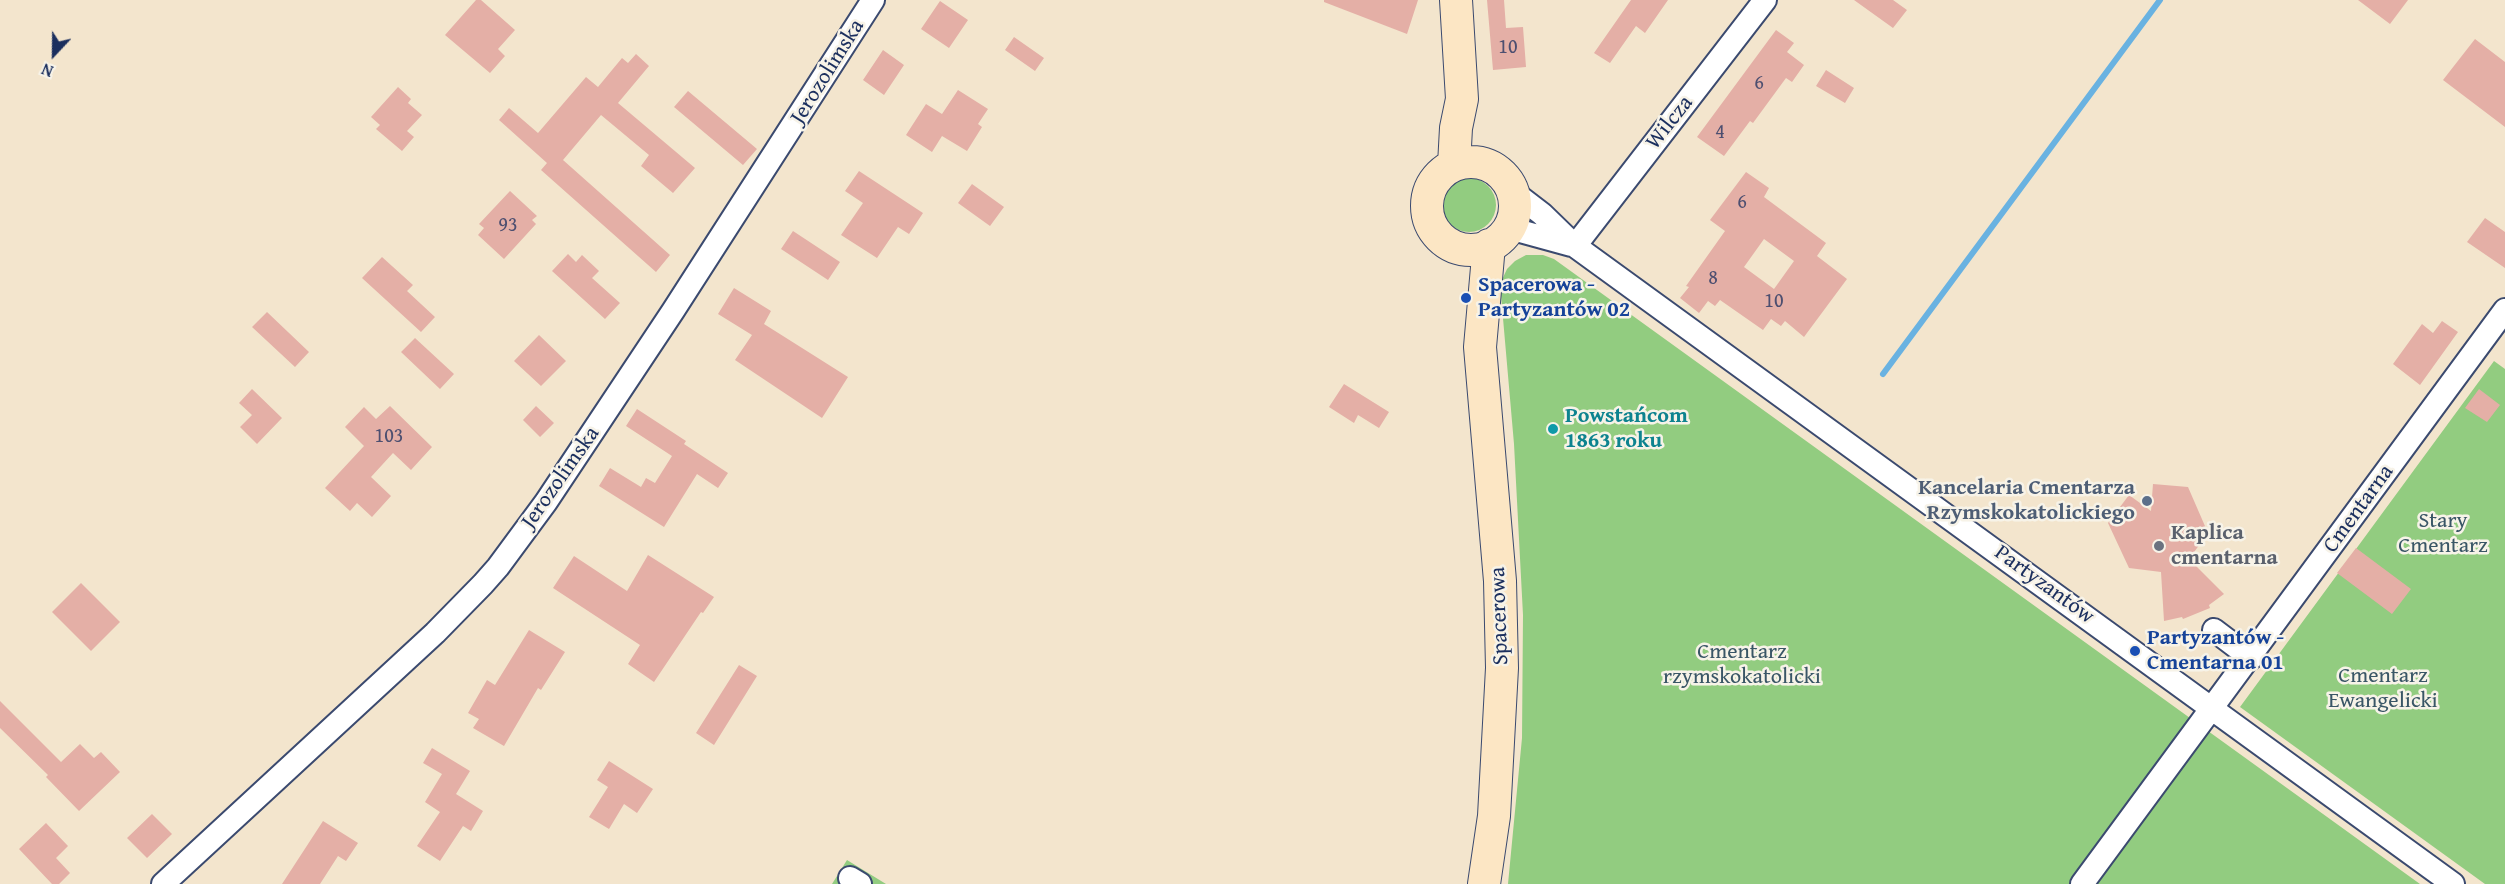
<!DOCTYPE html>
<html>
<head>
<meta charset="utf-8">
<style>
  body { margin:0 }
  #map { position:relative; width:2505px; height:884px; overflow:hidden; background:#f3e5cd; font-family:"Gentium Book Plus",serif }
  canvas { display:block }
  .north { position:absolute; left:24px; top:24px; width:60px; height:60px; -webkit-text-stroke:4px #f7f3e8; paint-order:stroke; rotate:202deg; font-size:16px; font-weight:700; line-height:24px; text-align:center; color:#1b2f5e }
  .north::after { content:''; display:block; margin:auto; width:21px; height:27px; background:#1b2f5e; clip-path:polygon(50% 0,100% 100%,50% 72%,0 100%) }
</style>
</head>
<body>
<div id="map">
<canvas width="2505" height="884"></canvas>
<div class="north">N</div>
</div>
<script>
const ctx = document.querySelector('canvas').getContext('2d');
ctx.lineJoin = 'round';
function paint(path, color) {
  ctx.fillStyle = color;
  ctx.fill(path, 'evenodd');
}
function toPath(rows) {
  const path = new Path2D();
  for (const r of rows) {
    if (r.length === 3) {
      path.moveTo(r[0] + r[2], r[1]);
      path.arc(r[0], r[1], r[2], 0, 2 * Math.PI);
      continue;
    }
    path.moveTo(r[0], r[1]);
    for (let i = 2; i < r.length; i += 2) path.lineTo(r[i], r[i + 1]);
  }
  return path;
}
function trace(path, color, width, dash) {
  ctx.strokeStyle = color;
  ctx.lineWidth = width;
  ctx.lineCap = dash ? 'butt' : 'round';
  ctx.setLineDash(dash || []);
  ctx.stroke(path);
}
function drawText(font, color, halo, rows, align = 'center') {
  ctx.font = font + ' "Gentium Book Plus",serif';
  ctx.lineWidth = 5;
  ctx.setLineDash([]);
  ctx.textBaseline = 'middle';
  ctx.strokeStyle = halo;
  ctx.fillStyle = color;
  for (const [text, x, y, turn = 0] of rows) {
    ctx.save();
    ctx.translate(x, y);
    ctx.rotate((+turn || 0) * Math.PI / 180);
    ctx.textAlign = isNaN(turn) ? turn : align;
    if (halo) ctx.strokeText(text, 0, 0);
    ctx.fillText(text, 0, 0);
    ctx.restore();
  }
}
paint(toPath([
  [1469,205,27],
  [1543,255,1554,259,2420,884,1508,884,1522,738,1523,615,1514,444,1500,284,1507,269,1515,261,1526,255],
  [2494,361,2505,369,2505,884,2485,884,2240,707],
  [847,860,886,884,832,884]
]), '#92cc80');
trace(toPath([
  [1883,374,2160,0]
]), '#69b2e1', 6);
paint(toPath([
  [476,0,481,0,515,30,498,49,505,56,490,73,445,35],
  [1324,0,1418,0,1407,34,1324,2],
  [1487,0,1504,0,1506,28,1523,27,1526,67,1493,70],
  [1631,0,1668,0,1645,33,1636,26,1610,63,1594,53],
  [1854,0,1893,0,1907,10,1893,28],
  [2358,0,2408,0,2390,24],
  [940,1,968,20,949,48,921,29],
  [1776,30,1794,43,1787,52,1804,65,1792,82,1786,78,1753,123,1750,121,1724,156,1697,137],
  [1014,37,1044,58,1035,71,1005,50],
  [2475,39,2505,62,2505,127,2443,80],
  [883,50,904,65,884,95,863,80],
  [636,54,649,66,618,103,695,168,673,193,641,166,649,155,601,115,563,160,670,255,656,272,541,170,547,163,499,120,509,108,538,133,586,77,598,87,622,58,628,63],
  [1826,70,1854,88,1845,103,1816,86],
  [398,87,411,99,408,103,422,115,407,131,414,137,402,151,376,129,380,125,371,117],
  [958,90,988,109,978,124,982,127,967,151,942,136,932,152,906,135,926,104,942,114],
  [688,91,757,149,743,165,674,107],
  [859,171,923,213,909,234,898,227,877,258,841,235,863,203,845,191],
  [1746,172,1769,188,1764,197,1826,243,1817,256,1847,279,1804,337,1785,321,1781,326,1771,319,1763,330,1720,300,1715,306,1708,301,1699,313,1680,298,1689,287,1686,286,1725,231,1710,220],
  [1764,239,1794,261,1774,289,1744,267],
  [972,184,1004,207,990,226,958,203],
  [510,191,537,216,532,220,536,224,504,259,478,235,484,228,479,224],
  [2485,218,2505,232,2505,268,2467,242],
  [793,231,840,262,828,280,781,249],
  [568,254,576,262,582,255,599,271,592,278,620,303,605,319,552,271],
  [382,257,413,285,407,291,435,317,421,332,362,278],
  [734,288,771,311,764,324,848,377,822,418,735,360,752,335,718,314],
  [267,312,309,352,295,367,252,327],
  [2442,321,2458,332,2420,385,2393,364,2422,324,2433,333],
  [539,335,566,361,541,386,514,361],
  [415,338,454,374,440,389,401,352],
  [1344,384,1389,412,1379,428,1358,415,1354,423,1329,407],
  [252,389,282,418,257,444,240,427,252,415,239,403],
  [2479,389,2500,405,2487,422,2465,408],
  [390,406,432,447,411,470,393,453,371,477,391,496,372,517,357,503,350,511,325,488,364,446,345,427,364,407,376,419],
  [536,406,554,423,540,437,523,420],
  [637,409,686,441,684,444,728,473,718,488,697,474,664,527,599,486,610,468,641,487,646,478,655,483,672,456,626,426],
  [2153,484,2188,487,2208,533,2189,559,2224,594,2209,605,2210,608,2183,619,2182,617,2164,621,2161,572,2129,568,2108,523,2129,495,2151,511],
  [2356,548,2411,589,2392,614,2337,573],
  [648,555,714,597,703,613,701,612,654,682,628,664,640,645,553,588,574,556,627,591],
  [81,583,120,622,91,651,52,612],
  [529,630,565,652,541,690,538,688,504,746,473,728,479,719,468,713,487,680,495,685],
  [739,665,757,676,714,745,696,733],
  [0,701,61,762,80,744,94,758,101,752,120,772,79,811,46,777,48,775,0,728],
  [432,748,470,771,456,794,483,811,471,831,463,826,440,861,417,846,440,812,425,802,442,774,423,763],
  [609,761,653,789,637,813,624,804,609,829,589,817,608,787,597,780],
  [152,814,172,834,147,858,127,838],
  [323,821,358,843,346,861,338,856,320,884,282,884],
  [46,823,68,846,56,858,70,873,59,884,52,884,19,849]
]), '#e4afa6');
const street = toPath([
  [1512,191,1542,214,1575,246,2453,884],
  [1509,228,1571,245],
  [1575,246,1765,0],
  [2214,630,2251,658],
  [850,878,860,884],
  [163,884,435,633,483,584,498,567,546,502,673,311,873,0],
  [2082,884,2505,310]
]);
const secondary = toPath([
  [1471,206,44],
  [1454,165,1456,128,1462,99,1456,0],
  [1484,884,1494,816,1502,668,1500,581,1480,347,1489,245]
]);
trace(street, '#3b4a6f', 26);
trace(secondary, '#3b4a6f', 34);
trace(street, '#fff', 22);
trace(secondary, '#fce6c4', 32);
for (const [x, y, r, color] of [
  [1466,298,6,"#1a4fb4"],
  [1553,429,6,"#0f9aa8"],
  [2147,501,6,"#5c6f8a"],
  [2159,546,6,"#6b7280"],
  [2135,651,6,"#1a4fb4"]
]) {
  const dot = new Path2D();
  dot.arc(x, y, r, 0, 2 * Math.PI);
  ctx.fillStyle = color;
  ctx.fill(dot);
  trace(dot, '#f7f3e8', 2);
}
drawText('20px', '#4d4f70', null, [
  ["10",1508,48],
  ["6",1759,84],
  ["4",1720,133],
  ["6",1742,203],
  ["93",508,226],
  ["8",1713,279],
  ["10",1774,302],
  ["103",389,437]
]);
drawText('22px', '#1b2f5e', '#f7f3e8', [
  ["Jerozolimska",828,72,-58],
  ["Wilcza",1670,123,-52],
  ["Jerozolimska",561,478,-55],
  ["Cmentarna",2359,509,-54],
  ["Partyzantów",2044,585,36],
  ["Spacerowa",1500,616,-92]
]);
drawText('bold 22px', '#164399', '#f7f3e8', [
  ["Spacerowa -",1478,285],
  ["Partyzantów 02",1478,310],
  ["Partyzantów -",2147,638],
  ["Cmentarna 01",2147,663]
], 'left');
drawText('bold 22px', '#0d838f', '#f7f3e8', [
  ["Powstańcom",1565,416],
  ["1863 roku",1565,441]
], 'left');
drawText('bold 22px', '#4e5e75', '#f7f3e8', [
  ["Kancelaria Cmentarza",2135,488],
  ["Rzymskokatolickiego",2135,513]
], 'right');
drawText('22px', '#395666', '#f7f3e8', [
  ["Stary",2443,521],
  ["Cmentarz",2443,546],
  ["Cmentarz",1742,652],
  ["rzymskokatolicki",1742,677],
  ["Cmentarz",2383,676],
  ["Ewangelicki",2383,701]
]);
drawText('bold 22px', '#5b616d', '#f7f3e8', [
  ["Kaplica",2171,533],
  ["cmentarna",2171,558]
], 'left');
</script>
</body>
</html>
